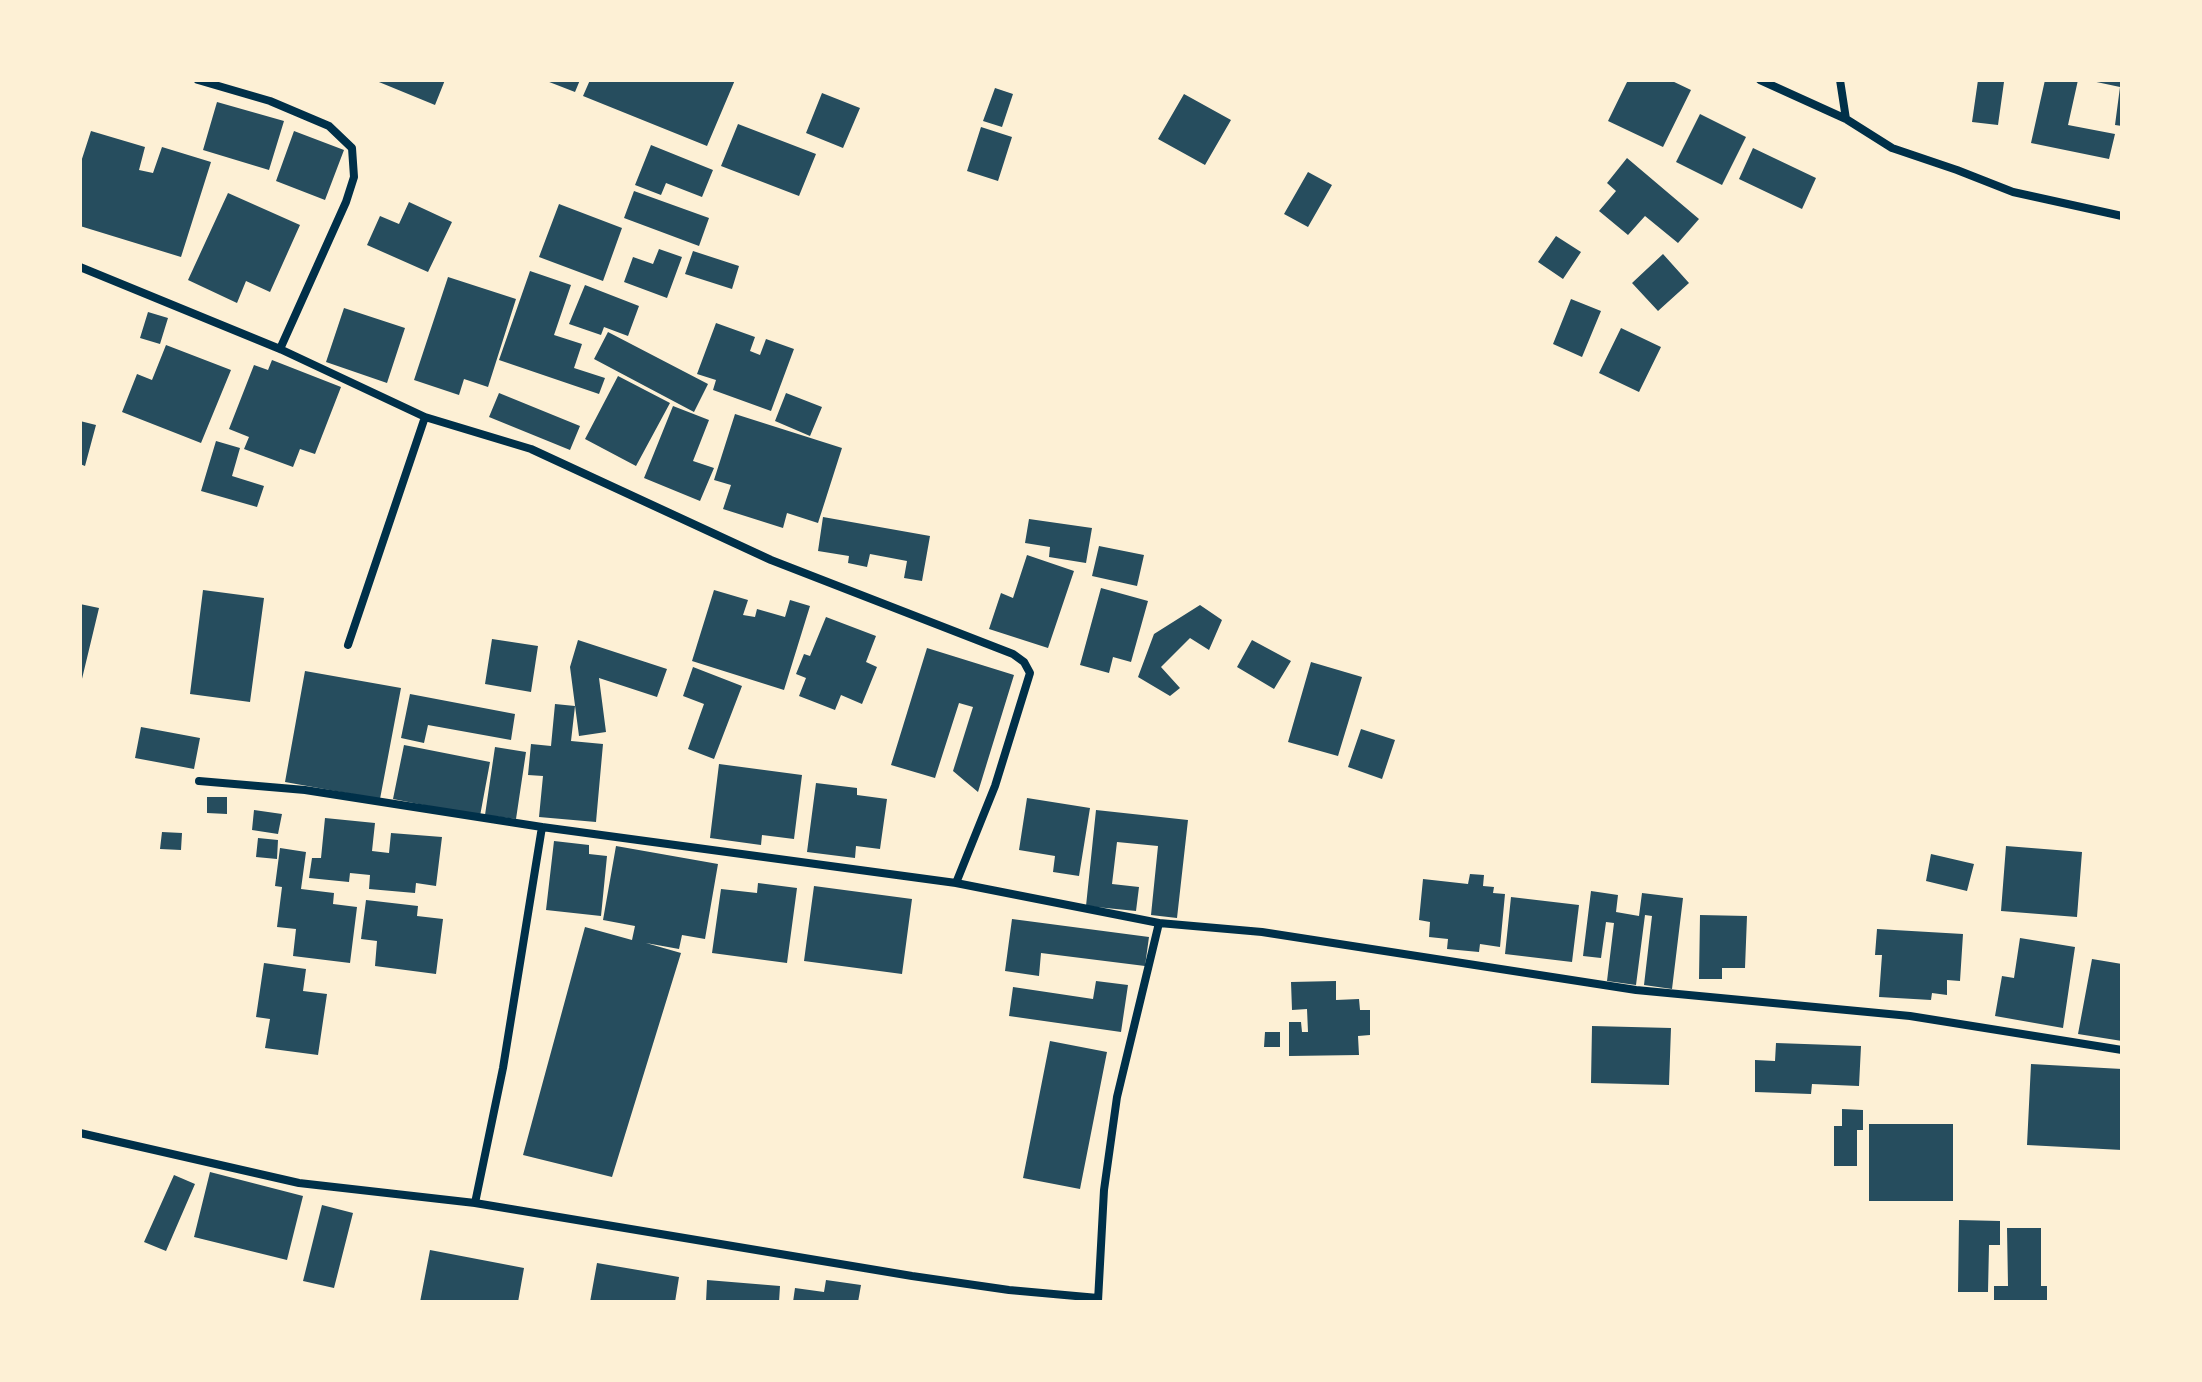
<!DOCTYPE html>
<html>
<head>
<meta charset="utf-8">
<style>
  body { margin:0 }
  #map { position:relative; width:2202px; height:1382px; overflow:hidden; background:#fdf0d5; font-family:"Archivo Narrow",sans-serif }
  canvas { display:block }
  .frame { position:absolute; inset:0; border:82px solid #fdf0d5; pointer-events:none }
</style>
</head>
<body>
<div id="map">
<canvas width="2202" height="1382"></canvas>
<div class="frame"></div>
</div>
<script>
const ctx = document.querySelector('canvas').getContext('2d');
ctx.lineJoin = 'round';
function paint(path, color) {
  ctx.fillStyle = color;
  ctx.fill(path, 'evenodd');
}
function toPath(rows) {
  const path = new Path2D();
  for (const r of rows) {
    path.moveTo(r[0], r[1]);
    for (let i = 2; i < r.length; i += 2) path.lineTo(r[i], r[i + 1]);
  }
  return path;
}
function trace(path, color, width, dash) {
  ctx.strokeStyle = color;
  ctx.lineWidth = width;
  ctx.lineCap = dash ? 'butt' : 'round';
  ctx.setLineDash(dash || []);
  ctx.stroke(path);
}
paint(toPath([
  [374,80,445,80,435,105],
  [544,80,580,80,575,92],
  [590,80,735,80,707,146,583,96],
  [1628,80,1670,80,1691,90,1663,147,1608,121],
  [1978,80,2004,82,1998,125,1972,122],
  [2045,80,2078,80,2068,125,2115,134,2109,159,2031,143],
  [2087,80,2122,80,2122,126,2115,125,2120,87],
  [995,88,1013,94,1002,127,983,121],
  [822,93,860,108,843,148,806,133],
  [1184,94,1231,120,1205,165,1158,139],
  [217,102,284,121,269,170,203,150],
  [1700,114,1746,137,1722,185,1676,162],
  [738,124,816,154,799,196,721,166],
  [981,127,1012,137,998,181,967,171],
  [91,131,145,147,139,170,153,173,162,147,211,162,181,257,80,226,80,165],
  [294,131,344,150,325,200,276,181],
  [651,145,713,170,702,197,666,183,661,195,635,185],
  [1753,148,1816,178,1802,209,1739,179],
  [1627,158,1699,219,1678,243,1645,216,1628,235,1599,211,1616,191,1607,183],
  [1308,172,1332,185,1308,227,1284,214],
  [634,191,709,218,699,246,624,218],
  [228,193,300,225,270,292,246,281,237,303,188,280],
  [409,202,452,222,428,272,367,245,380,216,399,224],
  [559,204,622,228,603,281,539,257],
  [1556,236,1581,252,1563,279,1538,262],
  [659,249,682,257,667,298,624,282,633,257,653,264],
  [693,251,739,266,732,289,685,274],
  [1663,254,1689,283,1658,311,1632,283],
  [530,271,571,285,554,335,582,344,574,368,605,378,599,394,499,360],
  [448,277,516,299,488,387,464,379,459,395,414,380],
  [585,285,639,306,628,336,604,327,601,335,569,324],
  [1571,299,1601,311,1582,357,1553,344],
  [344,308,405,328,387,383,326,362],
  [148,312,168,318,160,344,140,338],
  [716,323,755,337,750,351,760,355,766,339,794,349,771,411,713,390,716,380,697,374],
  [1621,328,1661,347,1639,392,1599,373],
  [608,332,708,384,694,412,594,359],
  [166,345,231,370,201,443,122,412,137,374,152,380],
  [272,360,341,387,315,454,300,449,293,467,244,449,249,437,229,429,254,365,268,370],
  [618,376,670,403,636,466,585,439],
  [499,393,580,426,570,450,489,417],
  [786,393,822,407,810,436,775,421],
  [673,406,709,420,693,461,714,468,700,501,644,478],
  [735,414,842,448,818,523,787,513,783,528,723,509,731,485,714,480],
  [80,421,96,425,85,466,80,464],
  [216,441,240,448,232,476,264,486,257,507,201,491],
  [823,517,930,536,922,581,904,578,907,561,870,554,867,567,848,563,849,556,818,551],
  [1029,519,1092,528,1086,563,1049,557,1050,547,1025,543],
  [1099,546,1144,555,1137,586,1092,576],
  [1027,555,1074,571,1048,648,989,629,1001,593,1013,598],
  [1101,588,1148,601,1131,662,1113,657,1109,673,1080,665],
  [203,590,264,598,250,702,190,694],
  [714,590,748,600,743,615,755,617,757,609,785,617,790,600,810,606,784,690,692,661],
  [80,604,99,608,81,683,80,682],
  [1200,605,1222,620,1209,650,1190,638,1161,667,1180,688,1170,696,1138,677,1154,634],
  [826,617,876,636,866,662,877,667,862,704,841,695,835,710,799,696,806,678,796,674,804,654,810,656],
  [492,639,538,646,531,692,485,684],
  [578,640,667,669,657,697,599,678,606,732,579,736,570,667],
  [1252,640,1291,661,1274,689,1237,667],
  [927,648,1014,675,978,792,953,771,973,707,959,703,935,778,891,765],
  [1311,662,1362,677,1338,756,1288,742],
  [693,667,742,686,714,759,688,749,704,704,683,696],
  [305,671,401,688,380,799,285,782],
  [410,694,515,714,511,740,428,725,424,743,401,738],
  [555,704,575,706,571,741,603,744,596,822,539,817,543,776,528,775,531,744,551,746],
  [141,727,200,738,194,769,135,758],
  [1361,729,1395,740,1382,779,1348,767],
  [404,745,490,762,480,816,393,799],
  [495,747,526,752,516,819,485,815],
  [719,764,802,775,794,839,762,835,761,845,710,838],
  [816,783,857,788,857,795,887,799,880,849,856,846,855,858,807,852],
  [207,797,227,797,227,814,207,813],
  [1027,798,1090,808,1079,876,1053,872,1055,856,1019,850],
  [254,810,282,814,278,834,252,830],
  [1096,810,1188,820,1177,918,1151,915,1158,846,1117,842,1112,884,1139,887,1136,911,1086,906],
  [325,818,375,823,372,851,389,853,391,833,442,837,436,886,416,883,415,893,369,889,370,875,350,873,349,882,309,878,312,858,321,858],
  [162,832,182,833,181,850,160,849],
  [258,838,278,840,277,859,256,857],
  [554,841,589,845,589,854,607,856,601,916,546,910],
  [616,846,718,864,705,939,682,935,679,949,646,943,681,953,612,1177,523,1155,585,927,632,940,635,926,603,920],
  [2006,846,2082,852,2077,917,2001,911],
  [280,848,306,852,301,889,334,893,333,904,357,907,350,963,293,956,296,929,277,927,282,887,275,886],
  [1931,854,1974,864,1967,891,1926,881],
  [1470,874,1484,875,1483,886,1494,887,1493,893,1505,894,1500,947,1480,944,1479,952,1447,949,1448,939,1429,937,1430,922,1419,920,1423,879,1468,884],
  [758,883,797,888,787,963,712,953,721,889,757,893],
  [814,886,912,899,902,974,804,961],
  [1591,891,1618,895,1616,912,1639,916,1642,893,1683,898,1672,989,1644,985,1652,916,1645,915,1636,985,1607,981,1614,923,1606,922,1601,958,1583,956],
  [1511,897,1579,905,1572,962,1505,954],
  [366,900,418,906,417,916,443,919,436,974,375,966,377,941,361,939],
  [1700,915,1747,916,1745,968,1722,968,1722,979,1699,979],
  [1012,919,1149,937,1145,966,1041,953,1039,976,1005,971],
  [1877,929,1963,934,1960,981,1947,980,1947,995,1932,993,1931,1000,1879,997,1882,955,1875,955],
  [2020,938,2075,947,2063,1028,1995,1016,2002,976,2014,978],
  [2092,959,2122,964,2122,1041,2078,1034],
  [264,963,306,969,303,991,327,994,318,1055,265,1048,270,1019,256,1017],
  [1096,981,1128,985,1121,1032,1009,1016,1013,987,1093,999],
  [1336,981,1336,1000,1359,999,1360,1010,1370,1010,1370,1035,1358,1036,1359,1055,1289,1056,1289,1022,1301,1022,1302,1032,1308,1032,1307,1009,1292,1010,1291,982],
  [1592,1026,1671,1028,1669,1085,1591,1083],
  [1265,1032,1280,1032,1280,1047,1264,1047],
  [1050,1041,1107,1052,1080,1189,1023,1178],
  [1776,1043,1861,1046,1859,1086,1812,1084,1811,1094,1755,1092,1755,1060,1775,1061],
  [2031,1064,2122,1069,2122,1150,2027,1145],
  [1842,1109,1863,1110,1863,1130,1857,1130,1857,1166,1834,1166,1834,1126,1842,1126],
  [1869,1124,1953,1124,1953,1201,1869,1201],
  [210,1172,303,1196,287,1260,194,1237],
  [174,1175,195,1184,166,1251,144,1242],
  [322,1205,353,1213,334,1288,303,1281],
  [1959,1220,2000,1221,2000,1245,1989,1245,1988,1292,1958,1292],
  [2007,1228,2041,1228,2041,1286,2047,1286,2047,1302,1994,1302,1994,1286,2008,1286],
  [430,1250,524,1268,518,1302,420,1302],
  [597,1263,679,1277,675,1302,590,1302],
  [707,1280,780,1286,779,1302,706,1302],
  [826,1280,861,1285,858,1302,793,1302,795,1288,824,1292]
]), '#264d5e');
trace(toPath([
  [198,80,270,101,329,126,352,148,354,177,346,202,280,349],
  [1760,80,1846,119,1892,148,1957,170,2013,192,2122,216],
  [1840,80,1846,119],
  [80,267,280,349,425,417,531,449,771,560,1013,654,1024,662,1030,673,995,786,956,883],
  [348,645,425,417],
  [199,781,305,790,542,827,956,883,1159,923,1262,932,1636,990,1910,1016,2122,1050],
  [80,1133,299,1183,475,1203,912,1276,1009,1290,1098,1298],
  [475,1203,503,1068,542,827],
  [1098,1301,1104,1190,1117,1097,1159,923]
]), '#003049', 8);
</script>
</body>
</html>
